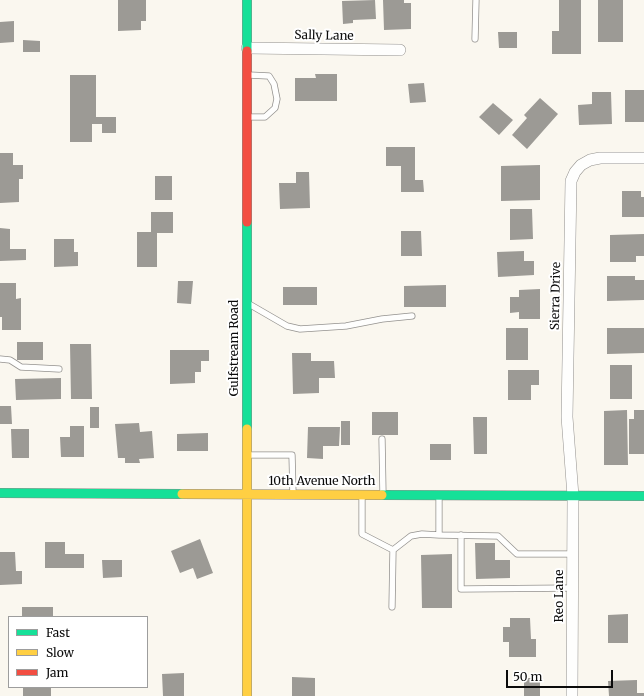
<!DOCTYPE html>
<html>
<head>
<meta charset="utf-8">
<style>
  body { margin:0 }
  #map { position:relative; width:644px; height:696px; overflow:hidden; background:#faf7ef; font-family:Merriweather,serif }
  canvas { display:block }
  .legend { position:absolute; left:8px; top:616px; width:140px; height:72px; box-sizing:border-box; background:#fff; border:1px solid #9d9d9d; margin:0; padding:5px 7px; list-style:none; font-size:12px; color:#0b0b0b }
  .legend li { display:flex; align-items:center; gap:8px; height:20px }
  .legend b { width:20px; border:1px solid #9d9d9d }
  .scale { position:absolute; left:506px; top:670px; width:107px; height:18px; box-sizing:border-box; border:2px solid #0b0b0b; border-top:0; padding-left:5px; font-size:12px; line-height:14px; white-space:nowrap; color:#0b0b0b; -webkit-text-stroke:3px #fff; paint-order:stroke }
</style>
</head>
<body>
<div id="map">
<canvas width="644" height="696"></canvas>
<ul class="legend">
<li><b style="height:5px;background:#16e098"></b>Fast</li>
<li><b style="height:5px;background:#ffcf43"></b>Slow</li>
<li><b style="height:5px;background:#f24e42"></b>Jam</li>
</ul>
<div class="scale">50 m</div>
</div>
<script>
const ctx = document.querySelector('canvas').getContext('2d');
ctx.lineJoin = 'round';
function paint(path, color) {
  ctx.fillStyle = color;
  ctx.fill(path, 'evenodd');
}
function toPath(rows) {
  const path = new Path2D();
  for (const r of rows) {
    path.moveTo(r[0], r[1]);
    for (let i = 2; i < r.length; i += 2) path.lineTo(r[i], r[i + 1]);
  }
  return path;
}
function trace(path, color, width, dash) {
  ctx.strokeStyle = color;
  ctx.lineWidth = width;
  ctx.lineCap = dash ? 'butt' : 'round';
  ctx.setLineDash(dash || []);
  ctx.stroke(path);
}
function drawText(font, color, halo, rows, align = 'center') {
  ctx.font = font + ' Merriweather,serif';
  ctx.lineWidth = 4;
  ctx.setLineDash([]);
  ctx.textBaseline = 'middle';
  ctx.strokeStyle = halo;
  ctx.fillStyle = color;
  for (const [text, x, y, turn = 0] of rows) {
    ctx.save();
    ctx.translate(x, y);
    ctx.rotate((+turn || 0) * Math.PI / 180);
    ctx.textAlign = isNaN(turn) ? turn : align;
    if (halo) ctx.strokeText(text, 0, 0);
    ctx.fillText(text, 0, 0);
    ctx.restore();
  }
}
paint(toPath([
  [118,0,146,0,146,21,141,21,141,30,118,31],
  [375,0,376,19,353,20,353,23,343,24,342,1],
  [383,0,404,0,404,3,411,3,411,29,384,30],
  [559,0,581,0,581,54,552,54,552,31,559,31],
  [598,0,623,0,623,42,598,42],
  [14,21,14,42,0,43,0,22],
  [498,32,517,32,517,48,499,48],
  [23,40,40,41,40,52,23,52],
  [315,74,337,74,337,101,295,101,295,78,316,78],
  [70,75,96,75,96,117,116,117,116,133,102,133,102,124,92,124,92,142,70,142],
  [424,83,426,102,410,103,408,84],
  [625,90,644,90,644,122,625,122],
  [592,92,611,92,612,124,579,125,578,105,592,104],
  [540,98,558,114,527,149,512,135,527,118,524,115],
  [493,103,513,120,499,135,479,117],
  [386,147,415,147,415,180,423,180,424,192,401,192,401,166,386,166],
  [0,153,13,153,13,165,23,165,23,179,19,179,19,202,0,203],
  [540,165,540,200,501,201,501,166],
  [296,172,309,172,310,208,280,209,279,183,296,183],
  [155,176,172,176,172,200,155,200],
  [622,191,641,191,641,197,644,197,644,217,622,217],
  [510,209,532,209,533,239,510,240],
  [151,212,173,212,173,233,157,233,157,267,137,267,137,232,151,232],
  [0,228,10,229,10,249,26,249,26,260,0,261],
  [401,231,421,231,422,256,401,256],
  [644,234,644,256,636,256,636,262,610,262,610,235],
  [54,239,74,239,74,252,78,252,78,266,54,267],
  [524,251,524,261,534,261,534,275,498,277,497,252],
  [607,276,635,276,635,280,644,280,644,300,607,301],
  [178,281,193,281,191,304,177,303],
  [0,283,16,283,16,299,21,298,21,330,2,330,2,317,0,317],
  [446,285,446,307,404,307,404,286],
  [283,287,317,287,317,305,283,305],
  [540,289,540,319,519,319,519,312,510,313,510,297,519,297,519,290],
  [506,328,528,328,528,360,506,360],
  [607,328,644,328,644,353,607,354],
  [17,342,43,342,43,360,17,360],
  [70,344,91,344,92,399,71,399],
  [170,350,209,350,209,361,201,361,201,372,195,372,195,383,170,384],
  [292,353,311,353,311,361,334,361,335,378,319,378,319,393,293,394],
  [610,365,632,365,632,399,610,399],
  [508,370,539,370,539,385,531,385,531,400,508,400],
  [61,378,61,399,16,400,15,379],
  [0,406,11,406,12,424,0,424],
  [90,407,99,407,99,428,90,428],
  [627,410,628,465,604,465,604,411],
  [634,410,644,410,644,454,629,454,629,419,634,419],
  [372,412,398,412,398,435,372,435],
  [473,417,487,417,487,454,474,454],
  [341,421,350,421,350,445,341,445],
  [139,423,140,432,152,431,154,458,139,459,140,463,125,463,125,458,118,458,115,424],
  [70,426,84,426,84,457,61,457,60,437,70,437],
  [308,427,340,427,339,446,323,446,323,459,307,458],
  [11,429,29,429,29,458,12,458],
  [208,433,208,451,177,451,177,434],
  [430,444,451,444,451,460,430,460],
  [200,539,213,573,197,579,193,568,180,573,171,551],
  [45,542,65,542,65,554,84,554,84,568,45,568],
  [475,543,495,543,495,560,510,560,510,578,476,579],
  [0,552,15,552,16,571,22,571,22,584,0,585],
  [452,554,452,608,422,608,421,555],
  [102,560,122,560,122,577,103,578],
  [22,607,53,607,53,617,22,617],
  [628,614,628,643,608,643,608,615],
  [510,618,530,618,531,639,536,639,536,657,509,657,509,642,503,642,503,627,510,627],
  [184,673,184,696,163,696,162,674],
  [292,677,315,678,315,696,292,696],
  [524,678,540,678,540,696,524,696],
  [637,680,637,693,644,693,644,696,609,696,608,681],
  [23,687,51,687,51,696,23,696]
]), '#9c9a95');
const lane = toPath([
  [475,39,476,0],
  [249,75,269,76,274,84,277,99,275,108,265,117,249,117],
  [249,304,287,326,300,329,346,326,382,319,412,316],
  [0,359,10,360,21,367,59,369],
  [382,439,383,494],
  [249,455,292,455,293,494],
  [362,495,362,534,393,550],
  [439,496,439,535,498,536,517,554,573,554],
  [461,535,461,589,573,588],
  [392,607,393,550,411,536,422,534,439,535]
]);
const street = toPath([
  [247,48,400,50],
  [572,696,573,496,567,417,571,181,575,172,581,165,590,160,600,158,644,158]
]);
const fast = toPath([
  [247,0,247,51],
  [247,222,247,429],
  [0,493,182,494],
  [382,495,644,496]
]);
const slow = toPath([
  [247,429,247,696],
  [182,494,382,495]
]);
const jam = toPath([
  [247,51,247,222]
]);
trace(lane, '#93918e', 7);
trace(street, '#93918e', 12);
trace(fast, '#898884', 10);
trace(slow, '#898884', 10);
trace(jam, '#898884', 10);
trace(lane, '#fefefd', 5.5);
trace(street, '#fefefd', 11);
trace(fast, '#16e098', 9);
trace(slow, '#ffcf43', 9);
trace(jam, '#f24e42', 9);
drawText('12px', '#0b0b0b', '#fff', [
  ["Sally Lane",324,36,1],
  ["Sierra Drive",556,296,-89],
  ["Gulfstream Road",235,348,-90],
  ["10th Avenue North",322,482],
  ["Reo Lane",560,596,-90]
]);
</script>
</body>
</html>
